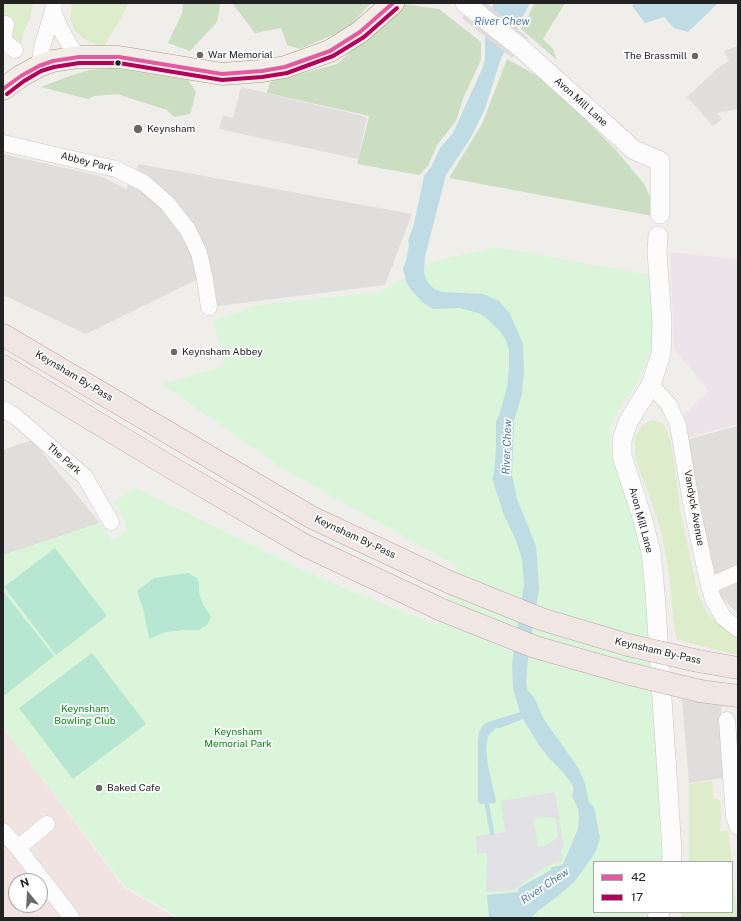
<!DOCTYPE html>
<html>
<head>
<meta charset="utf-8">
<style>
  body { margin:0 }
  #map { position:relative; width:741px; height:921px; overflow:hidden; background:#f0eeeb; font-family:"Public Sans",sans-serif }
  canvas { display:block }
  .frame { position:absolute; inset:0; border:4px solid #222; pointer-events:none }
  .legend { position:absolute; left:593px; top:861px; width:140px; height:52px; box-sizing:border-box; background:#fff; border:1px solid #a7a7a7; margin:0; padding:5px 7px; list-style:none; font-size:12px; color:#222 }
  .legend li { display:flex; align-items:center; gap:8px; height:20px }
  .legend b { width:20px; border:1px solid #a7a7a7 }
  .north { position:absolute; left:8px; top:873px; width:40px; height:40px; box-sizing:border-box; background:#fff; border:1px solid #a7a7a7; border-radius:50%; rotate:342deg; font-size:11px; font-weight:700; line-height:16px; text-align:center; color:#222 }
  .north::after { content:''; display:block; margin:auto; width:14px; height:18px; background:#6a6968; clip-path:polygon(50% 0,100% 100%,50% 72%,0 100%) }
</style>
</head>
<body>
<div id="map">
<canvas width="741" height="921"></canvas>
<div class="frame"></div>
<ul class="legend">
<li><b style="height:5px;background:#e35aa1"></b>42</li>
<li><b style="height:5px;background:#b10059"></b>17</li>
</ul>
<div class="north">N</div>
</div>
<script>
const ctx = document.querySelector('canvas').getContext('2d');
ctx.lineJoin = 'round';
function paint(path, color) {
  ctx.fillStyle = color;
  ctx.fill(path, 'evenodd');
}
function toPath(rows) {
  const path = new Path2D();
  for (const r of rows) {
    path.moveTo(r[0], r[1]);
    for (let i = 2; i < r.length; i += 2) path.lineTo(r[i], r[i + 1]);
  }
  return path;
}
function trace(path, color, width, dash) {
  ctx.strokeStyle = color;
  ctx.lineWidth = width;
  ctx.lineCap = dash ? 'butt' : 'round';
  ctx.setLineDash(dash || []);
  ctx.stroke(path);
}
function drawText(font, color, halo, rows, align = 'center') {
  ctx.font = font + ' "Public Sans",sans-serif';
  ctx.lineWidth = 3.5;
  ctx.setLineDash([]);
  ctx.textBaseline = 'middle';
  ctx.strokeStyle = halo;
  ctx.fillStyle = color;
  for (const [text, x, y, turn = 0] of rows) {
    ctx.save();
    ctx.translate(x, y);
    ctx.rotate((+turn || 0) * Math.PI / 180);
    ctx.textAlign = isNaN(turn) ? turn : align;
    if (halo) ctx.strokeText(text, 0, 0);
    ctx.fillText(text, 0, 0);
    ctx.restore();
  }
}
paint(toPath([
  [3,154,100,176,126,189,139,164,412,214,385,285,218,306,210,273,86,334,3,295],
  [738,426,738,614,717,593,697,503,689,439],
  [32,440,100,523,3,555,3,450],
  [682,699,721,705,724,778,689,783]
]), '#dfdedc');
paint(toPath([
  [3,729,17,745,124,888,176,918,3,918],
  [16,881,40,881,40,905,16,905]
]), '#f1e3e1');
paint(toPath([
  [670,252,738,259,738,424,687,438,684,414,709,391,674,349]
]), '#ede4e9');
paint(toPath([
  [3,3,33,3,30,20,24,31,18,57,3,41],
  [72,3,129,3,103,48,84,39,75,31,70,19],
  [652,420,663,423,670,439,674,460,680,510,698,594,708,614,726,630,738,637,738,655,677,640,675,633,669,573,662,535,654,509,635,458,635,437,642,425],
  [712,781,713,798,720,800,721,816,720,831,728,830,732,862,689,862,689,784],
  [732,865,737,918,681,918,682,912,732,912]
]), '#ddeccb');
paint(toPath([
  [183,3,219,3,220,6,217,22,190,51,168,43,182,13],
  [232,3,371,3,347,29,300,49,287,45,281,28,255,33],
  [535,3,565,3,543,39,553,49,557,60,521,29],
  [403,4,439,9,481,42,481,60,464,96,456,121,437,145,428,166,419,175,357,164,369,116,267,93,270,82,337,64],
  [507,59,548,82,615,149,644,184,655,207,653,216,449,178,482,124],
  [115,68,188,80,196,92,190,114,174,117,167,110,117,94,94,96,88,99,41,87,64,78,89,70]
]), '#cbdec1');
paint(toPath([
  [496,247,655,276,653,326,650,354,637,383,615,415,609,431,611,455,638,532,646,581,661,827,659,841,664,844,662,862,594,862,594,912,653,912,651,918,180,918,125,886,3,727,3,555,100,523,111,541,127,532,124,517,114,502,134,487,326,581,438,625,457,566,285,470,162,384,225,366,213,321,258,305,380,292,432,262]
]), '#daf5da');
paint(toPath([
  [55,548,107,616,56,655,4,587],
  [188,573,197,578,199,583,199,592,203,605,211,616,208,624,199,630,184,630,166,632,149,639,144,612,137,591,154,578],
  [3,591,54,656,5,695,3,693],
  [92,653,146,724,73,779,19,708]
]), '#b7e6d2');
paint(toPath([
  [738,46,738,109,717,113,722,119,713,126,687,97,719,67,729,61,724,51],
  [241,87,367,117,358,159,219,129,223,115,233,118]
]), '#e0dfde');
paint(toPath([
  [555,792,564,847,561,850,562,861,546,866,514,890,486,892,487,853,477,854,476,836,505,832,501,801],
  [539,817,556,818,558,838,544,846,538,847,533,819]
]), '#e2e1e5');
paint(toPath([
  [494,3,530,3,500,61,485,109,470,139,446,175,425,257,424,273,427,281,434,289,442,292,483,294,499,301,510,314,523,344,524,370,522,394,514,421,512,475,517,499,536,546,539,588,528,659,526,683,528,691,534,697,543,718,579,769,585,784,589,803,594,807,600,838,597,848,593,856,575,881,558,896,538,911,531,918,489,918,487,895,518,892,519,888,551,870,552,867,559,866,563,864,578,829,579,816,578,809,572,796,574,790,572,784,563,772,549,758,539,745,523,719,500,728,496,728,488,736,486,749,488,766,496,801,495,803,481,804,478,802,478,741,479,732,483,725,488,722,520,712,513,688,512,664,524,584,522,559,516,540,504,515,492,478,494,475,496,446,496,422,500,413,507,387,509,367,509,350,506,340,499,330,484,316,478,313,460,308,433,309,422,302,409,287,406,281,403,268,406,261,409,245,408,241,414,224,424,176,431,167,440,148,453,133,483,67,485,58,485,20],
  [634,3,721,3,717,4,688,32,674,28,664,17,645,23,632,6]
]), '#bfdbe3');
paint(toPath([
  [474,3,487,3,528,38,512,58,462,18]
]), '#dedddd');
trace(toPath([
  [486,799,492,833]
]), '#bfdbe3', 4.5);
const minor = toPath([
  [53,11,61,30,70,46,79,57],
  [3,40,6,24],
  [3,40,15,50],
  [39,66,42,47,53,11,54,3],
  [3,143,116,169,144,183,167,203,188,230,199,253,205,279,209,307],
  [651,385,669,405,678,425,692,508,709,586,713,599,723,617,738,629],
  [3,409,15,416,85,477,111,522],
  [709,586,738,573],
  [727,720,734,817,738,827],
  [3,831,18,848,72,918],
  [18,848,47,824]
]);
const tertiary = toPath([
  [465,3,521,48,634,150,660,161,660,214],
  [658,236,657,252,662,322,661,354,651,385,628,422,622,440,622,456,642,517,651,552,655,592,672,851,671,862],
  [657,918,660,912]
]);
const primary = toPath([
  [3,89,21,76,39,66,53,61,79,57,119,57,222,74,262,71,285,67,330,51,360,32,393,3]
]);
const trunk = toPath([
  [3,335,311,517,449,582],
  [3,366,172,468,304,545,442,610],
  [698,661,738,668],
  [700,691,738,696]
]);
trace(minor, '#c9c8c7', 17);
trace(tertiary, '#c9c8c7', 20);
trace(primary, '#a79c86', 23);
trace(trunk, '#c5a2ac', 23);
trace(minor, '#fdfcfc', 16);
trace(tertiary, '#fdfcfc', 19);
trace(primary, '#f3ede7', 22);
trace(trunk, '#f0e6e4', 22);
const trunkBridge = toPath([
  [449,582,541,619,628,645,698,661],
  [442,610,535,647,630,674,700,691]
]);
trace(trunkBridge, '#c5a2ac', 23, []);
trace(trunkBridge, '#f0e6e4', 22);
trace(toPath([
  [3,89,21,76,39,66,53,61,79,57,119,57,222,74,262,71,285,67,330,51,360,32,393,3]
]), '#e35aa1', 4);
trace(toPath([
  [7,94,24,81,41,71,54,67,79,63,119,63,222,80,262,77,287,73,333,56,364,37,397,8]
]), '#b10059', 4);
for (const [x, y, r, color] of [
  [200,55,4,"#6a6968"],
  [695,56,4,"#6a6968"],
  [118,63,3.5,"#222"],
  [138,129,5,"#6a6968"],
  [174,352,4,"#6a6968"],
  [99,788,4,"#6a6968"]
]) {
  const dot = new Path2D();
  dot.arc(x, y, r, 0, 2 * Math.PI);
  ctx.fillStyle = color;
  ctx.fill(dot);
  trace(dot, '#fff', 1.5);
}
drawText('10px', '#222', '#fff', [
  ["War Memorial",208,55],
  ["The Brassmill",687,56,"right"],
  ["Keynsham",147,129],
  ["Keynsham Abbey",182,352],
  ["Baked Cafe",107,788]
], 'left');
drawText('10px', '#222', '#fff', [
  ["Avon Mill Lane",581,102,42],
  ["Abbey Park",87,162,14],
  ["Keynsham By-Pass",74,376,31],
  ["The Park",64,459,41],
  ["Vandyck Avenue",694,508,80],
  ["Avon Mill Lane",641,520,75],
  ["Keynsham By-Pass",355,537,25],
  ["Keynsham By-Pass",658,651,13]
]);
drawText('10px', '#0c8416', '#fff', [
  ["Keynsham",85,709],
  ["Bowling Club",85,721],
  ["Keynsham",238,732],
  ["Memorial Park",238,744]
]);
drawText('italic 11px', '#4a7aab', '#fff', [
  ["River Chew",502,22],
  ["River Chew",507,447,-88],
  ["River Chew",545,886,-34]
]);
</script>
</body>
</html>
